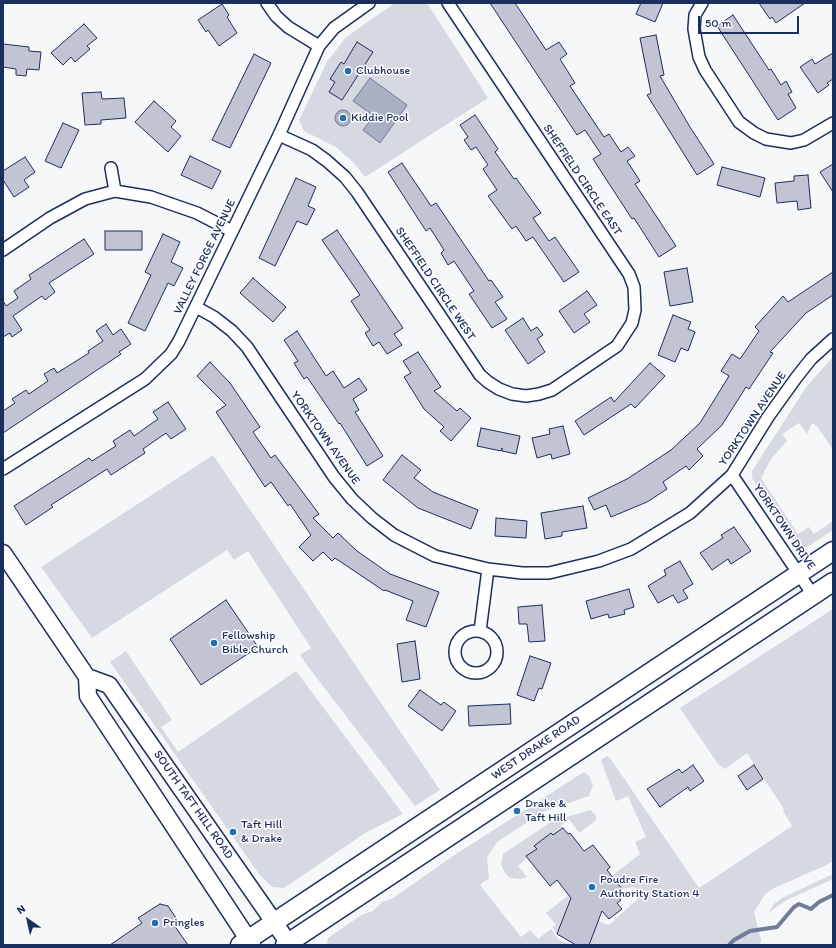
<!DOCTYPE html>
<html>
<head>
<meta charset="utf-8">
<style>
  body { margin:0 }
  #map { position:relative; width:836px; height:948px; overflow:hidden; background:#f6f7f9; font-family:Itim,sans-serif }
  canvas { display:block }
  .frame { position:absolute; inset:0; border:4px solid #1b2f5e; pointer-events:none }
  .north { position:absolute; left:8px; top:900px; width:40px; height:40px; -webkit-text-stroke:3px #fff; paint-order:stroke; rotate:326deg; font-size:11px; font-weight:700; line-height:16px; text-align:center; color:#1b2f5e }
  .north::after { content:''; display:block; margin:auto; width:14px; height:18px; background:#1b2f5e; clip-path:polygon(50% 0,100% 100%,50% 72%,0 100%) }
  .scale { position:absolute; left:698px; top:16px; width:101px; height:18px; box-sizing:border-box; border:2px solid #1b2f5e; border-top:0; padding-left:5px; font-size:12px; line-height:14px; white-space:nowrap; color:#1b2f5e; -webkit-text-stroke:3px #fff; paint-order:stroke }
</style>
</head>
<body>
<div id="map">
<canvas width="836" height="948"></canvas>
<div class="frame"></div>
<div class="north">N</div>
<div class="scale">50 m</div>
</div>
<script>
const ctx = document.querySelector('canvas').getContext('2d');
ctx.lineJoin = 'round';
function paint(path, color) {
  ctx.fillStyle = color;
  ctx.fill(path, 'evenodd');
}
function toPath(rows) {
  const path = new Path2D();
  for (const r of rows) {
    if (r.length === 3) {
      path.moveTo(r[0] + r[2], r[1]);
      path.arc(r[0], r[1], r[2], 0, 2 * Math.PI);
      continue;
    }
    path.moveTo(r[0], r[1]);
    for (let i = 2; i < r.length; i += 2) path.lineTo(r[i], r[i + 1]);
  }
  return path;
}
function trace(path, color, width, dash) {
  ctx.strokeStyle = color;
  ctx.lineWidth = width;
  ctx.lineCap = dash ? 'butt' : 'round';
  ctx.setLineDash(dash || []);
  ctx.stroke(path);
}
function drawText(font, color, halo, rows, align = 'center') {
  ctx.font = font + ' Itim,sans-serif';
  ctx.lineWidth = 3;
  ctx.setLineDash([]);
  ctx.textBaseline = 'middle';
  ctx.strokeStyle = halo;
  ctx.fillStyle = color;
  for (const [text, x, y, turn = 0] of rows) {
    ctx.save();
    ctx.translate(x, y);
    ctx.rotate((+turn || 0) * Math.PI / 180);
    ctx.textAlign = isNaN(turn) ? turn : align;
    if (halo) ctx.strokeText(text, 0, 0);
    ctx.fillText(text, 0, 0);
    ctx.restore();
  }
}
paint(toPath([
  [395,3,427,3,488,98,365,177,354,163,336,147,304,131,299,120,327,62,346,37],
  [833,357,833,450,817,426,812,423,807,434,799,423,782,434,787,441,771,459,761,478,798,534,809,527,814,534,833,521,833,530,802,550,797,548,752,478,752,471,807,386],
  [213,455,440,790,415,806,306,664,300,655,311,648,248,551,234,560,227,550,92,638,41,567],
  [833,609,833,861,824,866,774,888,765,894,754,912,761,940,760,945,589,945,598,921,609,925,642,895,634,887,622,889,612,876,640,854,635,842,646,837,628,796,616,801,601,760,607,756,610,758,699,888,792,826,783,811,784,809,747,753,725,769,718,764,680,708],
  [126,651,172,720,161,727,178,752,296,671,403,814,365,833,284,888,272,887,259,874,110,662],
  [584,772,589,776,593,785,589,796,545,811,497,842,487,857,489,878,480,885,521,937,530,930,538,939,551,929,559,940,573,945,327,945,328,938,363,914,373,911,382,902,393,898,453,856],
  [590,810,596,815,596,820,579,833,569,819,561,825,563,828,553,835,550,833,535,846,537,849,518,866,527,877,521,879,510,878,505,873,501,865,503,854,551,822],
  [833,874,833,879,787,900,769,912,774,904,782,898],
  [569,895,571,898,557,934,552,927,556,925,546,913]
]), '#d6d9e2');
const water = toPath([
  [370,78,407,105,380,143,363,130,374,116,353,101,370,78],
  [343,118,8]
]);
paint(water, '#a9b0c1');
trace(water, '#707c99', 1);
trace(toPath([
  [729,945,734,940,750,931,777,927,794,907,799,904,811,909,819,902,833,895]
]), '#707c99', 4);
const building = toPath([
  [490,3,515,3,546,50,559,42,567,54,560,59,575,83,570,86,604,137,609,134,621,152,628,147,635,156,627,161,640,181,635,184,676,246,659,257,634,218,632,219,593,159,601,154,585,130,577,135,490,3],
  [641,3,663,3,655,22,636,14,641,3],
  [759,3,805,3,776,23,772,17,770,19,759,3],
  [222,4,229,15,227,17,237,33,219,46,208,30,206,32,198,20,222,4],
  [733,15,769,70,771,69,781,85,786,81,792,92,788,94,796,108,778,120,717,26,733,15],
  [84,24,97,38,87,46,90,49,75,62,71,57,63,65,51,53,84,24],
  [656,35,664,75,660,76,690,127,714,164,697,175,647,95,651,93,640,38,656,35],
  [357,42,373,52,342,100,329,92,335,82,330,79,341,62,344,64,357,42],
  [3,44,29,47,29,51,41,52,39,70,27,69,26,76,16,75,16,69,3,67,3,44],
  [833,53,833,79,827,83,829,85,818,93,800,67,812,59,815,64,833,53],
  [254,54,271,63,230,148,212,140,254,54],
  [101,92,102,99,124,98,126,118,101,120,101,124,85,125,82,93,101,92],
  [154,101,176,121,171,127,181,136,168,152,135,122,154,101],
  [475,115,498,149,495,152,514,179,516,178,541,213,533,218,549,241,555,237,579,272,564,282,533,237,526,241,516,226,512,229,488,196,497,190,483,169,488,165,476,147,471,150,464,140,468,137,460,125,475,115],
  [63,123,79,130,61,168,45,161,63,123],
  [190,156,221,171,212,189,181,175,190,156],
  [25,157,35,172,24,180,29,187,14,197,3,180,3,171,25,157],
  [402,163,431,206,436,203,489,281,491,280,503,297,495,302,507,319,492,328,469,294,474,291,454,261,448,265,441,253,444,250,430,228,426,231,388,172,402,163],
  [833,164,833,192,820,172,833,164],
  [722,167,765,178,760,197,717,185,722,167],
  [808,175,811,208,798,210,797,201,777,203,775,183,794,181,794,176,808,175],
  [296,178,316,187,308,206,315,209,307,225,297,221,275,266,259,258,296,178],
  [337,230,403,328,394,334,402,345,387,354,379,342,373,346,365,333,370,330,351,301,360,295,322,240,337,230],
  [105,231,142,231,142,250,105,250,105,231],
  [163,234,180,242,171,262,183,268,174,286,168,283,145,331,128,323,151,275,145,272,163,234],
  [84,239,94,254,49,283,55,292,45,300,42,296,13,316,22,330,12,337,10,333,3,337,3,301,6,306,18,298,14,291,31,279,29,275,84,239],
  [687,268,693,302,670,306,664,272,687,268],
  [833,272,833,295,806,313,770,352,773,353,749,389,746,387,722,425,697,449,703,456,689,470,686,466,663,482,667,489,647,502,611,517,606,505,594,510,588,498,627,479,671,450,700,423,729,376,721,371,732,354,740,359,759,331,755,327,783,296,788,302,833,272],
  [253,278,286,307,273,322,240,293,253,278],
  [587,291,597,305,584,314,590,322,574,333,559,311,587,291],
  [673,315,691,322,688,329,695,332,688,351,681,348,675,362,658,355,673,315],
  [523,318,531,331,537,327,543,335,537,339,545,352,528,364,505,330,523,318],
  [106,324,113,335,121,329,131,344,119,352,121,354,3,433,3,411,15,403,12,399,26,390,29,394,48,381,44,374,54,368,57,373,89,353,88,351,103,341,96,331,106,324],
  [297,331,326,376,333,371,344,388,359,378,367,390,353,399,359,410,355,412,383,456,367,466,340,423,339,424,307,377,304,379,294,363,298,361,284,340,297,331],
  [418,352,441,387,434,391,457,411,460,408,471,418,451,441,440,431,444,427,424,409,404,377,411,373,403,361,418,352],
  [210,362,230,383,260,427,253,432,271,458,275,455,319,514,313,518,333,538,338,533,357,551,390,574,439,592,426,627,406,620,413,601,385,590,384,591,335,558,332,561,323,552,313,561,299,547,311,535,290,504,288,506,271,482,265,487,216,412,226,405,197,376,210,362],
  [650,363,665,376,635,408,631,404,584,435,575,421,611,397,614,402,650,363],
  [168,402,186,429,171,439,166,433,143,449,145,453,111,475,107,469,51,505,53,507,26,525,14,506,89,458,92,461,116,446,113,441,130,430,134,436,158,419,153,412,168,402],
  [563,426,570,454,552,459,551,454,537,458,532,438,550,434,549,429,563,426],
  [481,428,520,436,516,454,502,451,502,448,501,451,477,446,481,428],
  [402,455,421,470,414,478,433,492,478,510,471,529,418,508,383,480,402,455],
  [583,506,587,528,562,532,562,536,545,539,541,513,583,506],
  [496,518,527,521,526,538,495,536,496,518],
  [734,527,751,551,731,564,728,559,712,570,700,553,723,538,721,535,734,527],
  [680,561,693,584,683,590,688,598,678,603,673,595,658,603,648,586,666,575,664,570,680,561],
  [629,589,634,607,624,610,625,614,609,618,608,614,591,619,586,601,629,589],
  [226,600,258,647,201,685,170,639,226,600],
  [542,605,545,641,529,642,527,624,519,624,518,607,542,605],
  [415,641,420,679,402,682,397,644,415,641],
  [530,656,551,663,542,689,539,688,534,701,517,695,530,656],
  [420,690,441,705,444,702,456,711,442,731,408,706,420,690],
  [510,704,511,724,469,726,468,706,510,704],
  [693,765,704,781,690,791,688,787,660,807,647,789,679,769,682,773,693,765],
  [754,765,763,779,747,790,738,776,754,765],
  [563,828,568,834,570,833,584,851,593,845,610,867,607,870,622,889,616,894,621,900,617,903,622,909,609,919,602,911,589,945,576,945,557,934,571,898,557,880,550,886,526,856,537,849,534,846,551,833,553,835,563,828],
  [160,904,168,906,176,918,174,925,188,945,110,945,142,923,138,918,160,904]
]);
paint(building, '#c0c4d3');
trace(building, '#1b2f5e', 1);
const minor = toPath([
  [267,3,276,16,288,27,319,46],
  [702,3,695,15,694,29,699,57,705,70,739,122,754,133,766,139,791,143,804,140,833,123],
  [279,135,312,150,327,161,345,177,357,192,480,375,488,382,499,389,512,394,526,396,539,394,552,390,617,346,632,323,635,310,634,287,629,274,448,3],
  [111,168,115,191],
  [3,250,50,218,85,199,115,191,151,197,197,213,232,231],
  [196,307,214,317,232,331,247,347,334,477,352,499,372,518,394,535,435,556,488,569,522,573,549,573,599,561,631,549,690,513,732,475,768,417,796,378,811,359,833,339],
  [3,469,145,379,171,354,179,341,279,135,319,46,334,28,369,3],
  [732,475,813,595],
  [480,631,488,569],
  [476,652,21]
]);
const secondary = toPath([
  [3,553,87,677,88,696,252,945],
  [87,677,109,685,290,945]
]);
const primary = toPath([
  [240,945,833,551],
  [285,945,833,582]
]);
trace(minor, '#1b2f5e', 14);
trace(secondary, '#1b2f5e', 19);
trace(primary, '#1b2f5e', 21);
trace(minor, '#fff', 11);
trace(secondary, '#fff', 16);
trace(primary, '#fff', 18);
for (const [x, y, r, color] of [
  [348,71,4,"#1f6fb2"],
  [343,118,4,"#1f6fb2"],
  [214,643,4,"#1f6fb2"],
  [517,811,4,"#1f6fb2"],
  [233,832,4,"#1f6fb2"],
  [592,887,4,"#1f6fb2"],
  [155,923,4,"#1f6fb2"]
]) {
  const dot = new Path2D();
  dot.arc(x, y, r, 0, 2 * Math.PI);
  ctx.fillStyle = color;
  ctx.fill(dot);
  trace(dot, '#fff', 1.5);
}
drawText('12px', '#1b2f5e', '#fff', [
  ["Clubhouse",356,71],
  ["Kiddie Pool",351,118],
  ["Fellowship",222,636],
  ["Bible Church",222,650],
  ["Drake &",525,804],
  ["Taft Hill",525,818],
  ["Taft Hill",241,825],
  ["& Drake",241,839],
  ["Poudre Fire",600,880],
  ["Authority Station 4",600,894],
  ["Pringles",163,923]
], 'left');
drawText('12px', '#1b2f5e', '#fff', [
  ["SHEFFIELD CIRCLE EAST",582,180,56],
  ["VALLEY FORGE AVENUE",205,257,-64],
  ["SHEFFIELD CIRCLE WEST",435,284,56],
  ["YORKTOWN AVENUE",753,419,-56],
  ["YORKTOWN AVENUE",325,438,55],
  ["YORKTOWN DRIVE",784,527,56],
  ["WEST DRAKE ROAD",536,748,-34],
  ["SOUTH TAFT HILL ROAD",193,805,55]
]);
</script>
</body>
</html>
